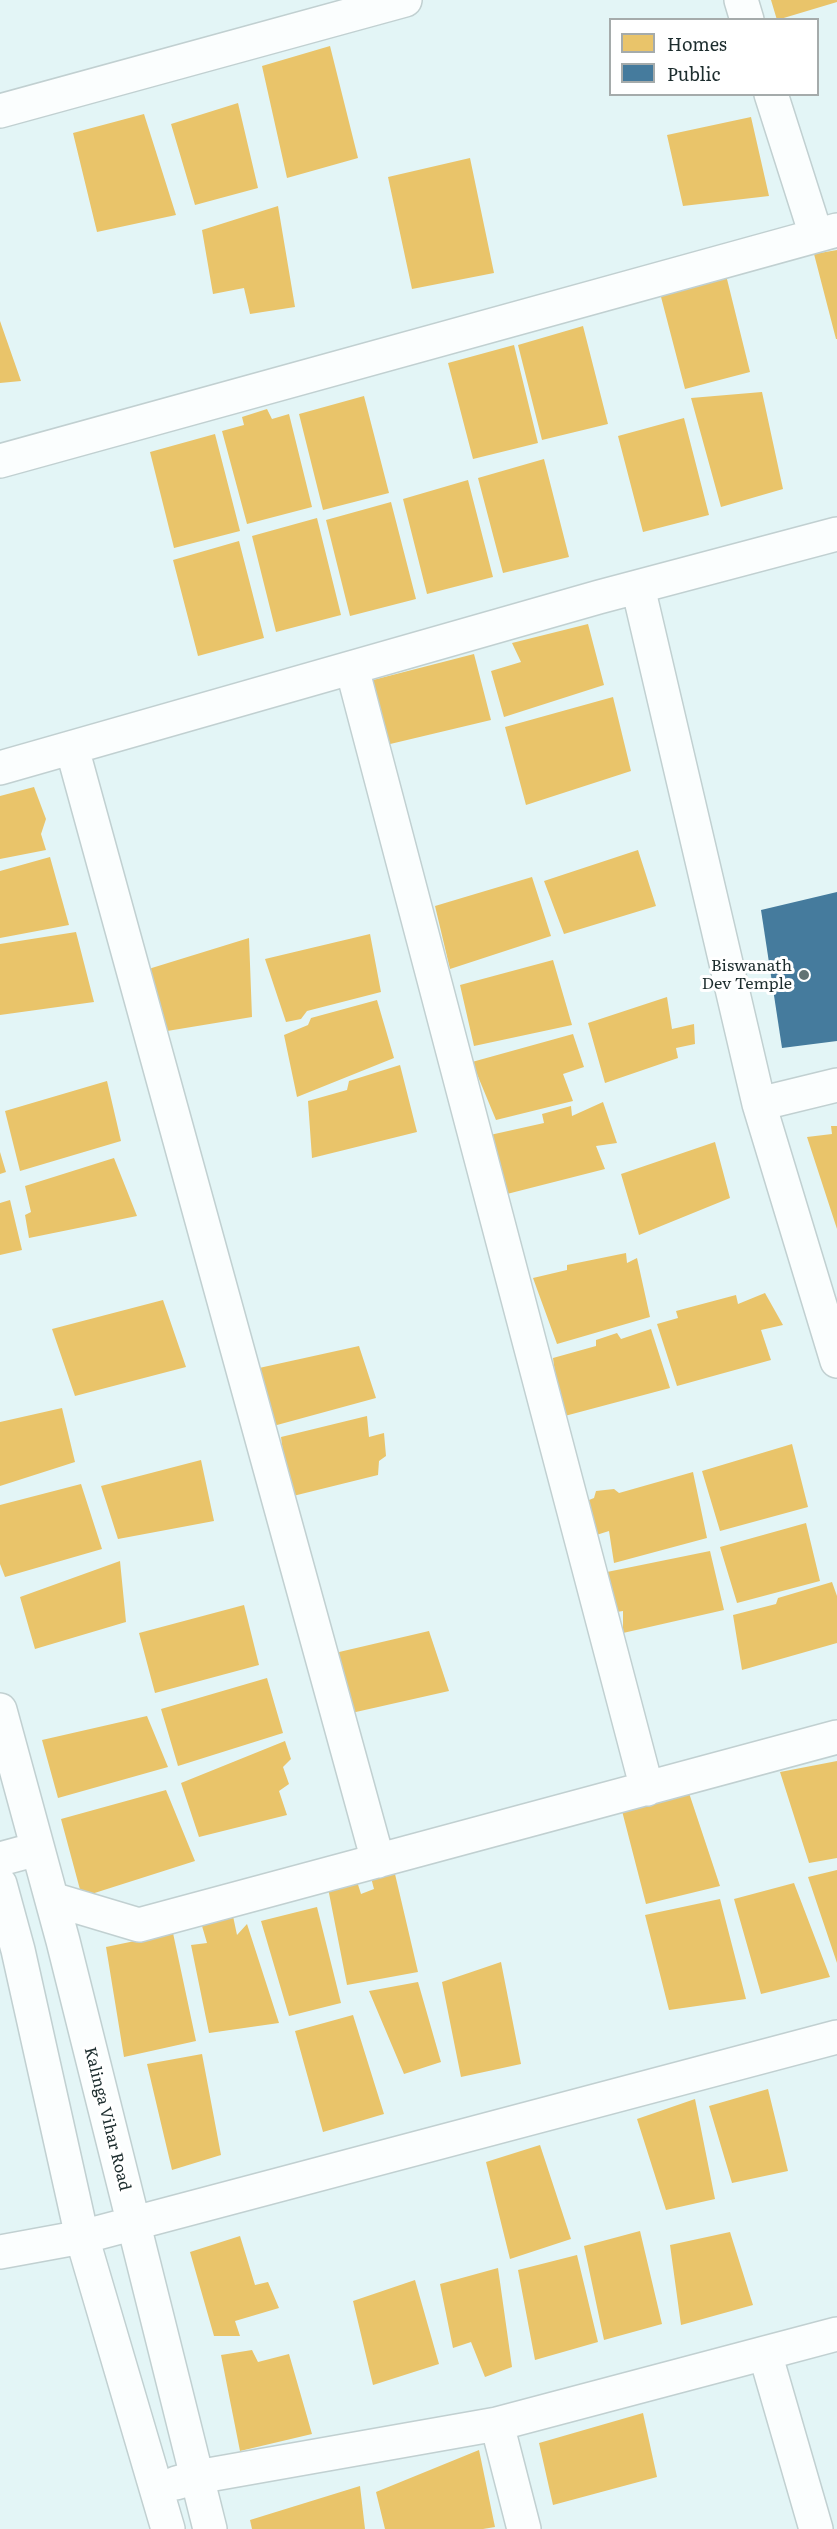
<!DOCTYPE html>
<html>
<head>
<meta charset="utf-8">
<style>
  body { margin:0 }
  #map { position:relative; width:837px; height:2529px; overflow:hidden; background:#e3f5f6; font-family:Literata,serif }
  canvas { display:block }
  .legend { position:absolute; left:609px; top:18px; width:210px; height:78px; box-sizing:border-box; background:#fff; border:2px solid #a5abab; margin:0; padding:8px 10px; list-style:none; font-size:18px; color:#1d2d2e }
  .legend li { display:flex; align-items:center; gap:12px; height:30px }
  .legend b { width:30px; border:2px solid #a5abab }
</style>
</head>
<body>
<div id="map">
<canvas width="837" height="2529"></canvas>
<ul class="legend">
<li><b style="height:16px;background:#e9c46a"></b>Homes</li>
<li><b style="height:16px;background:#457b9d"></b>Public</li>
</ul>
</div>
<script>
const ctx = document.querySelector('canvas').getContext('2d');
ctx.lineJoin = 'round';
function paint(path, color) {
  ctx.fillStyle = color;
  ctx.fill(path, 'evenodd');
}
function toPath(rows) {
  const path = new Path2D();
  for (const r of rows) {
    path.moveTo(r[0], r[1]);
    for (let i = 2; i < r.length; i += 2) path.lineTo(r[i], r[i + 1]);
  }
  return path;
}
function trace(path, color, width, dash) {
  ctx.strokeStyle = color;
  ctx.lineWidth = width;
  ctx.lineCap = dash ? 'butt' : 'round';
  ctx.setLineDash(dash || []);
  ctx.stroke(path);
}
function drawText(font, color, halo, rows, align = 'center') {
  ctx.font = font + ' Literata,serif';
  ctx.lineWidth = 6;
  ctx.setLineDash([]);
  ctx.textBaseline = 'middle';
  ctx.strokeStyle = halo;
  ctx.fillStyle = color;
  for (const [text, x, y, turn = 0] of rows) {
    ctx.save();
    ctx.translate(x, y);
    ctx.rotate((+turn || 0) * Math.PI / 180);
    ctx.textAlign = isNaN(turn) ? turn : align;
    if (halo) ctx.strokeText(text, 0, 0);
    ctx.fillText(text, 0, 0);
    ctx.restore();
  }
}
paint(toPath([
  [771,0,837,0,837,2,777,20],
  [330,46,358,158,287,178,262,66],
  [238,103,258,188,195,205,171,124],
  [144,114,176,215,97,232,73,133],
  [751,117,769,196,683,206,667,135],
  [470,158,494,273,412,289,388,177],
  [278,206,295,307,250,314,244,288,213,294,202,230],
  [837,250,837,339,836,339,814,254],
  [726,275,750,372,685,389,660,293],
  [0,321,21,381,0,383],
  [583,326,608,424,542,440,518,345],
  [514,345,538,443,473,459,448,363],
  [762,392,783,489,721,507,691,398],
  [364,396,389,493,323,510,299,414],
  [267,409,272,419,289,414,312,507,247,524,222,431,244,425,242,417],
  [684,418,709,515,643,532,618,436],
  [215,434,240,531,174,548,150,452],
  [544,459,569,557,503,573,478,478],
  [468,480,493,577,427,594,403,499],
  [391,502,416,599,350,616,326,520],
  [317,518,341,615,276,632,252,536],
  [239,541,264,638,198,656,173,560],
  [588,624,604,685,504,717,491,671,521,662,512,643],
  [474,654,491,720,386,745,369,681],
  [613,697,631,771,526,805,505,727],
  [34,787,46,819,41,834,46,850,0,859,0,796],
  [638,850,656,906,564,934,544,881],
  [50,857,69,925,0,938,0,871],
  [532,877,551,936,450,969,435,906],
  [76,932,94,1002,0,1015,0,944],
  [370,934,381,992,307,1011,301,1019,286,1022,265,959],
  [249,938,252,1017,161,1032,142,971],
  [553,960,572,1025,474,1046,460,985],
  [667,997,672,1029,694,1024,695,1044,676,1048,678,1058,605,1083,588,1023],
  [377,1000,394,1058,297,1097,284,1035,308,1025,311,1018],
  [573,1034,584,1067,563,1074,573,1101,496,1120,472,1062],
  [400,1065,417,1132,312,1158,308,1101,347,1090,349,1081],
  [107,1081,121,1141,20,1171,5,1111],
  [603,1102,617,1143,596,1146,605,1169,503,1195,490,1135,544,1123,542,1114,571,1106,572,1116],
  [831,1126,837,1126,837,1229,807,1137,832,1134],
  [715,1142,730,1198,639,1235,621,1174],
  [0,1152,6,1172,0,1174],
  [114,1158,137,1216,29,1238,25,1215,31,1212,25,1186],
  [10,1200,22,1250,0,1255,0,1203],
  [626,1253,627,1263,637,1258,650,1317,557,1344,533,1278,567,1270,567,1265],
  [765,1293,783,1325,761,1330,771,1360,677,1386,657,1324,678,1318,676,1311,736,1295,738,1304],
  [163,1300,186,1367,75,1396,52,1329],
  [651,1329,670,1388,561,1417,553,1358,596,1346,596,1340,617,1333,621,1339],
  [359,1346,376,1398,266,1428,250,1370],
  [62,1408,75,1462,0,1486,0,1422],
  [367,1416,369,1437,384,1433,386,1456,379,1461,378,1475,289,1497,281,1437],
  [792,1444,808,1507,720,1531,702,1471],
  [201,1460,214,1521,118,1539,101,1486],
  [693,1472,707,1538,614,1563,609,1531,590,1537,584,1502,594,1498,596,1491,614,1489,619,1493],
  [81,1484,102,1549,5,1577,0,1564,0,1505],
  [806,1523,820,1581,737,1603,720,1547],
  [710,1551,724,1610,623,1633,623,1611,610,1613,602,1573],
  [120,1561,126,1622,35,1649,20,1597],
  [832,1582,837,1596,837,1643,742,1670,733,1615,776,1604,778,1598],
  [244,1605,259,1665,155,1693,139,1633],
  [429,1631,449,1691,347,1714,322,1656],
  [267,1678,283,1733,178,1766,161,1709],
  [147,1716,168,1767,58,1798,42,1740],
  [285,1741,291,1759,283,1767,289,1784,279,1791,287,1815,199,1837,181,1783],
  [837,1761,837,1858,809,1863,780,1772],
  [166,1790,195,1861,82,1897,61,1819],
  [689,1793,720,1886,646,1904,621,1807],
  [391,1857,418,1972,347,1985,327,1883,355,1875,361,1894,374,1889,369,1870],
  [837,1870,837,1963,808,1877],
  [794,1883,830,1977,761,1994,734,1899],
  [720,1899,746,1999,669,2010,645,1915],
  [317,1907,341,2003,289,2016,261,1921],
  [233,1916,237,1935,247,1924,279,2023,209,2033,191,1945,207,1943,202,1926],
  [173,1933,196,2041,124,2057,106,1947],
  [501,1962,521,2064,461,2077,442,1982],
  [418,1982,441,2062,404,2074,369,1991],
  [353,2015,384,2114,323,2132,295,2031],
  [202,2054,221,2155,172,2170,147,2064],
  [768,2089,788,2171,732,2183,709,2106],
  [695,2099,715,2199,666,2210,637,2119],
  [540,2145,571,2239,510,2259,486,2162],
  [640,2231,662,2324,604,2340,584,2246],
  [730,2232,753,2305,681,2325,670,2245],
  [240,2236,255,2285,268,2282,279,2308,235,2321,240,2336,214,2336,190,2252],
  [577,2255,598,2342,535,2360,518,2270],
  [498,2268,512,2367,485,2377,471,2342,453,2348,440,2284],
  [415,2280,439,2364,373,2385,353,2301],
  [252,2350,258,2362,289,2354,312,2434,240,2451,221,2355],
  [643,2413,657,2477,553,2505,539,2443],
  [479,2450,495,2527,483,2529,385,2529,376,2492],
  [360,2486,365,2529,252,2529,250,2520]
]), '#e9c46a');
paint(toPath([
  [837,892,837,1041,782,1048,761,910]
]), '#457b9d');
const minor = toPath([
  [741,0,747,20],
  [771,94,816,235],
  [0,111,405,0],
  [0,461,837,230],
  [638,587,759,1104],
  [352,668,647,1789],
  [72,748,378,1861],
  [0,768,599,597,837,534],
  [837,1085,759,1104,837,1361],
  [0,1710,63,1941,210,2529],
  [0,1859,37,1849],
  [0,1884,18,1950,82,2237,168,2529],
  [52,1899,139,1925,837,1737],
  [0,2252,82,2237,837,2037],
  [497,2424,524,2529],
  [176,2483,197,2477,497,2424,765,2353],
  [816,2529,765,2353,837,2334]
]);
trace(minor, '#c1d0d1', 36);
trace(minor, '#fbfefe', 33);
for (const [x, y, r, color] of [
  [804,975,6,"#627374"]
]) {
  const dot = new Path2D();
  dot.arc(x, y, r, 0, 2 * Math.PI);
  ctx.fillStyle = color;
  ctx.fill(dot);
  trace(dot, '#fff', 2);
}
drawText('16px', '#1d2d2e', '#fff', [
  ["Biswanath",792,966],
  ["Dev Temple",792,984]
], 'right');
drawText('16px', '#1d2d2e', '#fff', [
  ["Kalinga Vihar Road",107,2119,76]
]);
</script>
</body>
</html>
